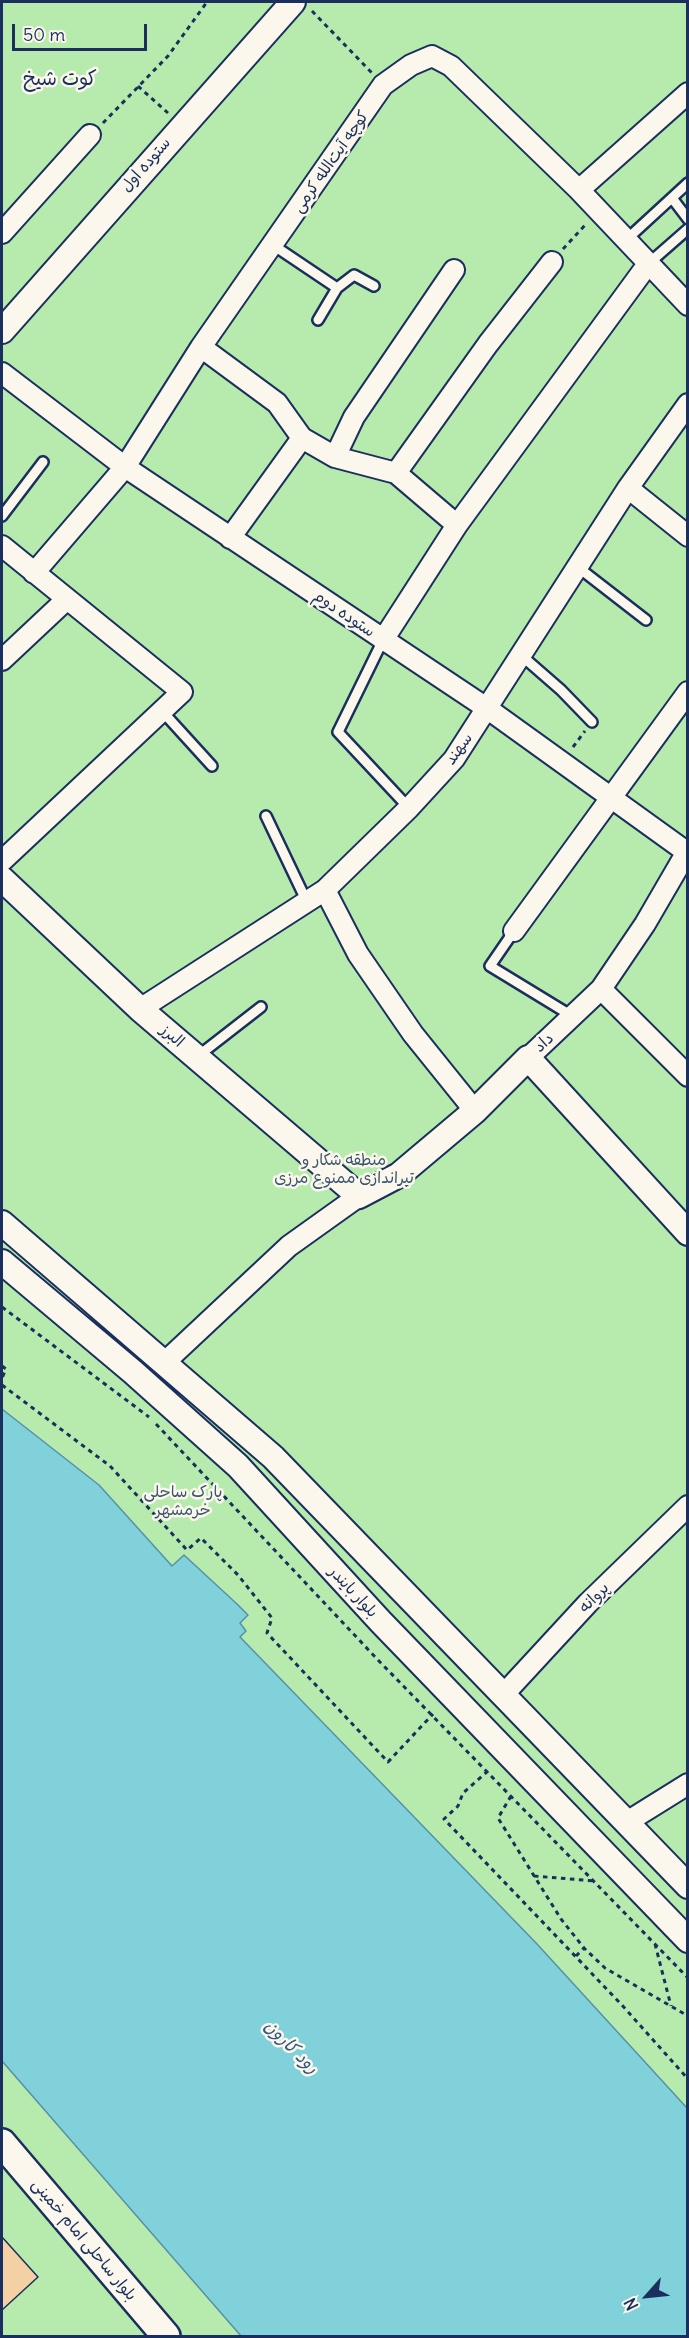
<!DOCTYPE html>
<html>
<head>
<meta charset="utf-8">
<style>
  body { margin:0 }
  #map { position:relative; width:689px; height:2338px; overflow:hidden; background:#faefde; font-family:Delius,sans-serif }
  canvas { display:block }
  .frame { position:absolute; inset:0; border:3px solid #1b2f5e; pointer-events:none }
  .north { position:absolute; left:617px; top:2266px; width:60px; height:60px; -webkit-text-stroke:4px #fbf7ec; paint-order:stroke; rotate:243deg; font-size:16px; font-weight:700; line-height:24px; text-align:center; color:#1b2f5e }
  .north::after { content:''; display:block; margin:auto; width:21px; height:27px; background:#1b2f5e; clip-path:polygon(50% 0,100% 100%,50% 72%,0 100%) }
  .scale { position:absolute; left:12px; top:24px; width:135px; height:27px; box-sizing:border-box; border:3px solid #1b2f5e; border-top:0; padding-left:8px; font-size:18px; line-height:21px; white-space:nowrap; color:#1b2f5e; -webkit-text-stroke:4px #fbf7ec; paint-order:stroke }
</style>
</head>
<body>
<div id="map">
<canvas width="689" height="2338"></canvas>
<div class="frame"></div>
<div class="north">N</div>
<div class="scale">50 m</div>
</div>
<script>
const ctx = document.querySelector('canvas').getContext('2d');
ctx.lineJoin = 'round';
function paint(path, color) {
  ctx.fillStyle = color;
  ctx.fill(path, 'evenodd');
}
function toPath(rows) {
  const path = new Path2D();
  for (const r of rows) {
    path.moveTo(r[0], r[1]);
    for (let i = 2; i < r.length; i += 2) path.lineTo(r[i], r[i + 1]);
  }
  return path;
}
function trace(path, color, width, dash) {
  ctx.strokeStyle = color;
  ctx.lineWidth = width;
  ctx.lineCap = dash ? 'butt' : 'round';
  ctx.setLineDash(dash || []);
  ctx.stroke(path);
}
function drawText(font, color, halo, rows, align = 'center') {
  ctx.font = font + ' Delius,"Playpen Sans Arabic",sans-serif';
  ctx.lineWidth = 5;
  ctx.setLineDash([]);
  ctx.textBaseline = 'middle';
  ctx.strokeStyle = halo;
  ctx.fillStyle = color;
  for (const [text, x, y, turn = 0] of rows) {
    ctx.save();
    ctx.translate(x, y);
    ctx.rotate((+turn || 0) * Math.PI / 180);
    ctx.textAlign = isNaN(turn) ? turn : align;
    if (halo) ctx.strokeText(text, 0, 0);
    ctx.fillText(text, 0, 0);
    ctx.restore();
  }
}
paint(toPath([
  [2,2,687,2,687,2336,2,2336]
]), '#b7ebad');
const water = toPath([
  [2,1409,99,1485,172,1566,184,1555,237,1604,248,1615,240,1623,246,1631,240,1637,537,1944,687,2108,687,2336,241,2336,2,2061,2,1409]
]);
paint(water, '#80d1da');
trace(water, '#5890a8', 1.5);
const building = toPath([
  [2,2237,38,2277,2,2310,2,2237]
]);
paint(building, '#f4d1a4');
trace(building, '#1b2f5e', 1.5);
const service = toPath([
  [672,198,688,219],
  [626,240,688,183],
  [273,245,337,288,354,275,374,286],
  [648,264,688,229],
  [318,320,337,288],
  [2,516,43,462],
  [579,568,646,620],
  [383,640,338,732,409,808],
  [522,656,561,690,592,722],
  [162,711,212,766],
  [266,816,307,902],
  [514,931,490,966,572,1016],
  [198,1056,261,1007]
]);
const minor = toPath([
  [579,190,688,93],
  [2,233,90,135],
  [201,347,277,403,302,438,335,457,396,473,457,525],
  [2,373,125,467,488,709,688,853],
  [335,457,354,417,454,270],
  [396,473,488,344,552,262],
  [628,488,688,536],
  [230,538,302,438],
  [2,546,182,692,2,861],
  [34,573,125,467,201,347,383,85,411,65,432,56,451,66,579,190,688,305],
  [383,640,457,525,648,264],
  [2,660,67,599],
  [325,890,358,954,413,1034,475,1111],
  [514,931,688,692],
  [601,989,688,1076],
  [140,1009,325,890,409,808,454,759,628,488,688,404],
  [528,1058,601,989,645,924,688,850],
  [164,1363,289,1246,359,1196],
  [504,1694,588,1603,688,1506],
  [627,1822,688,1784]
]);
const tertiary = toPath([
  [2,331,293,2],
  [2,879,140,1009,359,1196,399,1175,475,1111,528,1058,688,1233],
  [2,1223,273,1457,688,1886],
  [2,1262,133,1372,238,1466,380,1621,688,1940]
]);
const secondary = toPath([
  [2,2143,166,2336]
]);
trace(service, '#1b2f5e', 14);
trace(minor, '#1b2f5e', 24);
trace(tertiary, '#1b2f5e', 28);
trace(secondary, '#1b2f5e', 32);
trace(toPath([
  [312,11,372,73],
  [138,86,168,113],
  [103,123,168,56,207,2],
  [563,249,587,223],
  [573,747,585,731],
  [2,1307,149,1417],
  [2,1366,6,1369,2,1378],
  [2,1385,110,1466,187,1550,201,1538,238,1575,272,1618,267,1633,388,1762,433,1714],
  [156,1424,378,1660,688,1978],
  [488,1771,463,1793,458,1806,444,1819,621,2004,688,2079],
  [511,1796,498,1818,561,1919,584,1948,605,1968,688,2016],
  [534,1876,594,1881],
  [655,1944,671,2006],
  [576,1956,584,1948]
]), '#1b2f5e', 3, [4.5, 4.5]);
trace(service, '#fbf7ec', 9);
trace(minor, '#fbf7ec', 20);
trace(tertiary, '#fbf7ec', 24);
trace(secondary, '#fbf7ec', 27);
drawText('16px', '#1b2f5e', '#fbf7ec', [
  ["کوچه آیت‌الله کرمی",331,162,-55],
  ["ستوده اول",146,165,-49],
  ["ستوده دوم",344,614,34],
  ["سهند",459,749,-54],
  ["البرز",172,1036,41],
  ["داد",544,1043,-43],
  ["بلوار بایندر",353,1592,47],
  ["پروانه",594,1598,-45],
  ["بلوار ساحلی امام خمینی",84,2240,50]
]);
drawText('16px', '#3a556e', '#fbf7ec', [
  ["منطقه شکار و",344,1160],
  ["تیراندازی ممنوع مرزی",344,1178],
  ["پارک ساحلی",183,1492],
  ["خرمشهر",183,1510]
]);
drawText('italic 18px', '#34587d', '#fbf7ec', [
  ["رود کارون",291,2047,45]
]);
drawText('20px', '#1b2f5e', '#fbf7ec', [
  ["کوت شیخ",60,79]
]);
</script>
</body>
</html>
